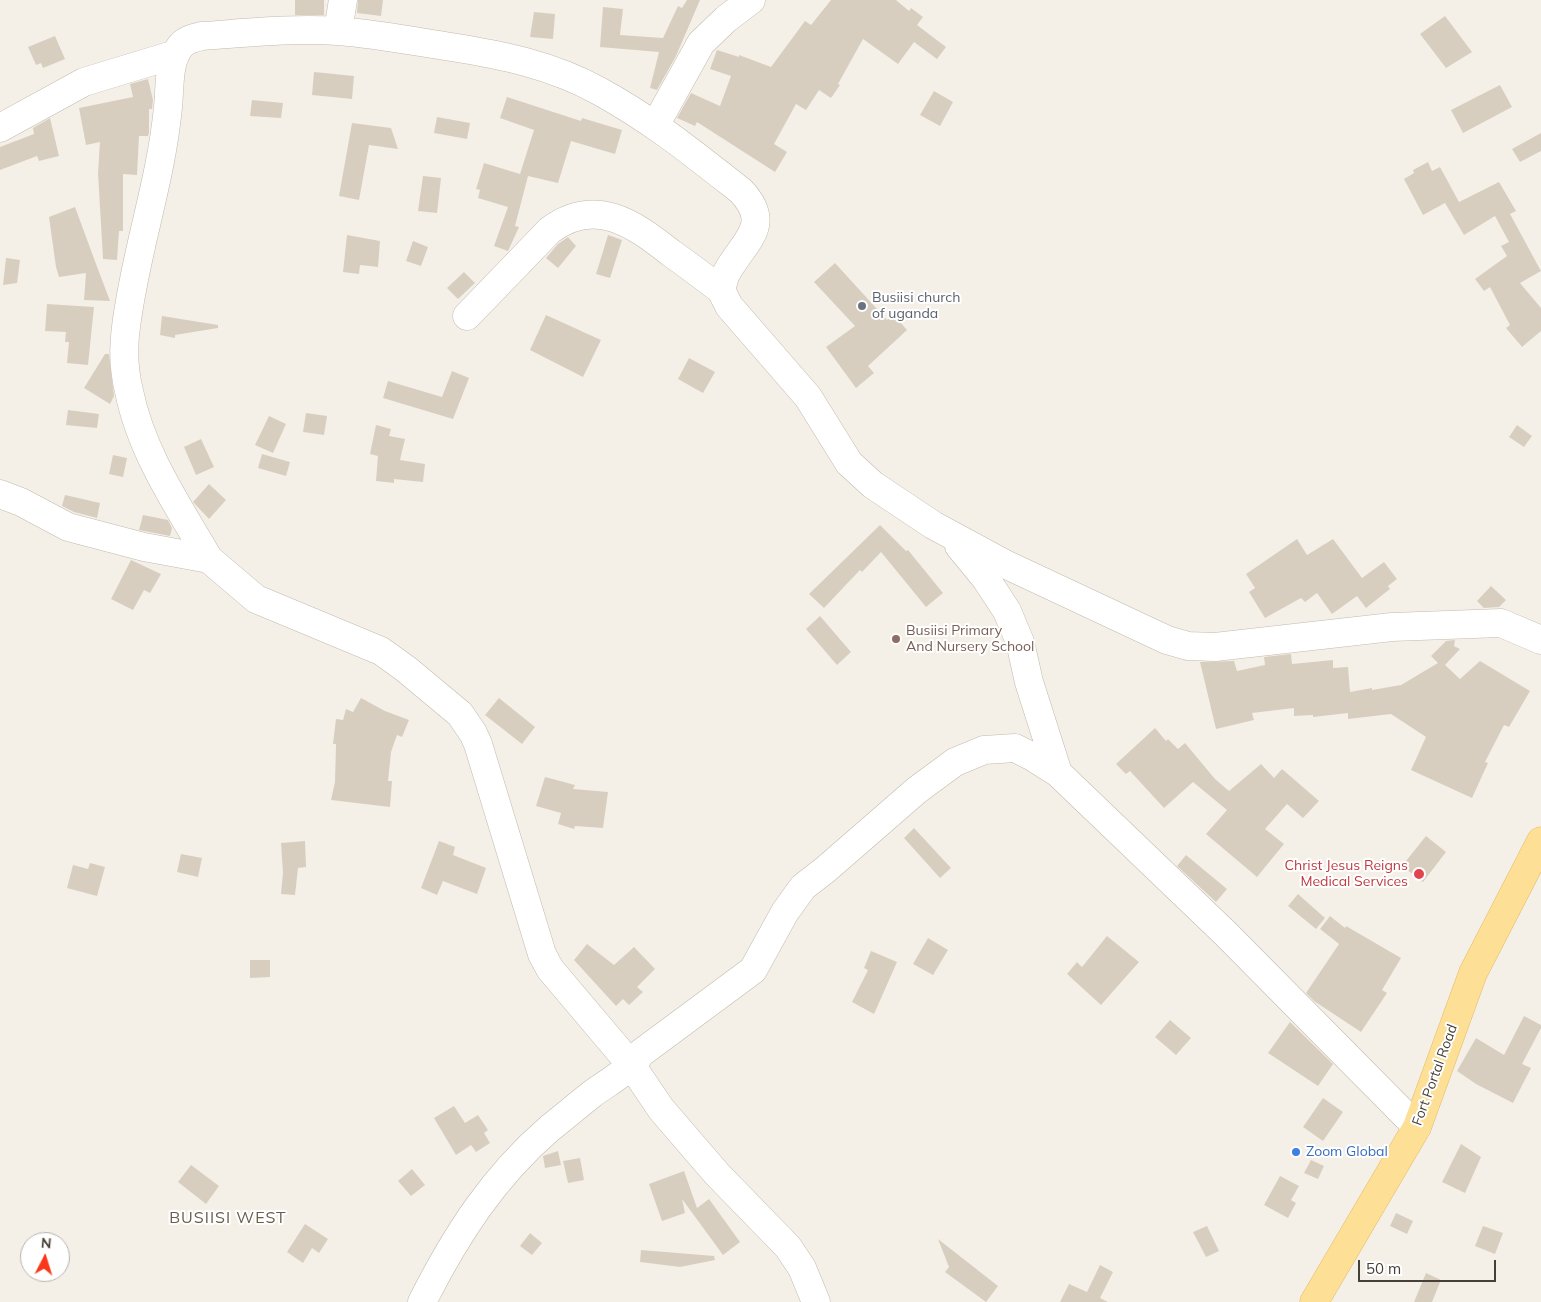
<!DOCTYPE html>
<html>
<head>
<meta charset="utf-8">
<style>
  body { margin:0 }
  #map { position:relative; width:1541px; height:1302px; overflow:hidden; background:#f4f0e7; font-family:Mulish,sans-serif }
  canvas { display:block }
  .north { position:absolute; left:20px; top:1232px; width:50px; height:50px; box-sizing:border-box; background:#fff; border:1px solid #b5b3af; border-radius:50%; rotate:5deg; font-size:14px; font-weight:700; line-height:20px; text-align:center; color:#474036 }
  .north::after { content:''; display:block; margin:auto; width:18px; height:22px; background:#f93819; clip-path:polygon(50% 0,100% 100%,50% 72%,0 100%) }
  .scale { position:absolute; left:1358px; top:1260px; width:138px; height:22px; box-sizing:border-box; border:2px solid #474036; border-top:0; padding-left:6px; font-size:15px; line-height:18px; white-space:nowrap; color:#474036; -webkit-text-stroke:4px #fff; paint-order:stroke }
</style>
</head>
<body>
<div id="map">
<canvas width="1541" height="1302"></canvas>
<div class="north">N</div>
<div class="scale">50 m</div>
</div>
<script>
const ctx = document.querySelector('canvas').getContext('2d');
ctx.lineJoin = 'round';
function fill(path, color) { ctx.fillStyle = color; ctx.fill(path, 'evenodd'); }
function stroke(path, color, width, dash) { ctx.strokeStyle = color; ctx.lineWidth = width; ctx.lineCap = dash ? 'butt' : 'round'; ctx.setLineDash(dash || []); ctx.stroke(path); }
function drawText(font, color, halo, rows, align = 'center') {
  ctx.font = font + ' Mulish,sans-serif'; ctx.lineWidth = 4; ctx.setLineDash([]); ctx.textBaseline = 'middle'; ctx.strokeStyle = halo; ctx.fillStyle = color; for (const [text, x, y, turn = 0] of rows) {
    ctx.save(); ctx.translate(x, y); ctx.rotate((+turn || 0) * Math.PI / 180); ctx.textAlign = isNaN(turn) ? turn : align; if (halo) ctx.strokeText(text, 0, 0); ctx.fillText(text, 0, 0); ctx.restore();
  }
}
fill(new Path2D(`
  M 295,0 L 324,0 L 324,15 L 295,15 Z
  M 358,0 L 383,0 L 381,16 L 357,13 Z
  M 687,0 L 700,0 L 676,56 L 657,90 L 650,88 L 659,52 L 600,47 L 603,7 L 623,9 L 620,35 L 663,38 L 678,6 L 682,8 Z
  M 831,0 L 896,0 L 909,11 L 911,8 L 923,17 L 917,25 L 946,47 L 937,59 L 914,42 L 898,64 L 863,39 L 838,84 L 840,85 L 831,98 L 819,90 L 806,110 L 796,104 L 774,144 L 787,152 L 775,172 L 697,122 L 695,126 L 677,118 L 691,93 L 720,106 L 731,76 L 710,69 L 717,50 L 739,57 L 739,55 L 771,67 L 805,21 L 811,25 Z
  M 534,12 L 555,14 L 553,39 L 530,37 Z
  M 1445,16 L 1472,52 L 1446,68 L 1420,34 Z
  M 55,36 L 65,59 L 43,68 L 41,63 L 36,65 L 28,47 Z
  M 314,72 L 354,76 L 352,99 L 312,95 Z
  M 148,79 L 153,100 L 152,109 L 149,109 L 149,133 L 148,136 L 139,136 L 137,175 L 123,174 L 123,231 L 119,231 L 117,260 L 103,259 L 98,173 L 100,142 L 86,145 L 79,108 L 133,97 L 130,84 Z
  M 1500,85 L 1512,107 L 1463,133 L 1451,110 Z
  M 934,91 L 953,102 L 940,126 L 920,115 Z
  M 507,97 L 581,121 L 582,118 L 622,130 L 615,154 L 571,141 L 558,183 L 528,176 L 515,226 L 519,227 L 508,251 L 494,246 L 508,207 L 478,198 L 480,190 L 476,189 L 484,163 L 520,174 L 534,130 L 500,118 Z
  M 252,100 L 283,103 L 281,118 L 250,116 Z
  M 437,117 L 470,123 L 467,139 L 434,133 Z
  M 50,118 L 59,156 L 39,161 L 37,156 L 0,170 L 0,147 L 34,134 L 33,128 Z
  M 352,123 L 391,128 L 398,149 L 369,145 L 359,200 L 339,196 Z
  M 1541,133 L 1541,151 L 1520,162 L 1512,149 Z
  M 1428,162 L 1432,171 L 1440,167 L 1459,202 L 1499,182 L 1516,211 L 1510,214 L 1541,271 L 1520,283 L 1541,308 L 1541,331 L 1522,347 L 1506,328 L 1510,325 L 1490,287 L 1484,291 L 1475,279 L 1507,256 L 1501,246 L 1509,242 L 1495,216 L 1464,235 L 1445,203 L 1423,215 L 1404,179 L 1414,173 L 1413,170 Z
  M 423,176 L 441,178 L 437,213 L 418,211 Z
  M 75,207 L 99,272 L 110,301 L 84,300 L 86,273 L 59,277 L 56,267 L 49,217 Z
  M 347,235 L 380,241 L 378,267 L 360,265 L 359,274 L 343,272 Z
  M 608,235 L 622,240 L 610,278 L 596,274 Z
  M 568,237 L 576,246 L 558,268 L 546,258 L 558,244 Z
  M 413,241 L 428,247 L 421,266 L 406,261 Z
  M 6,258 L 20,260 L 17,283 L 3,285 Z
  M 835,263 L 887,320 L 893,314 L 907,330 L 868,366 L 874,373 L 856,388 L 826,347 L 855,326 L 814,282 Z
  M 464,272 L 475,283 L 458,299 L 447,288 Z
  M 47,304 L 94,307 L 88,365 L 67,363 L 69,342 L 65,342 L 66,332 L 45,331 Z
  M 546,315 L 601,340 L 583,377 L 530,350 Z
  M 162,316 L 218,325 L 218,328 L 175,335 L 175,338 L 160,335 Z
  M 105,354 L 109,354 L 114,396 L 110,404 L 84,388 Z
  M 689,358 L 715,372 L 703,393 L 678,379 Z
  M 452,371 L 469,378 L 453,419 L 383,398 L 388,381 L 442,397 Z
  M 68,410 L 99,414 L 97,428 L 66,425 Z
  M 306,413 L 327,416 L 324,435 L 303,432 Z
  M 269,416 L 286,424 L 273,453 L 255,445 Z
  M 376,425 L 391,429 L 389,436 L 405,439 L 400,460 L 425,464 L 423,482 L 394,479 L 394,483 L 376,481 L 378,456 L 370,454 Z
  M 1517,425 L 1532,436 L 1524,447 L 1509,437 Z
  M 201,439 L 214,467 L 196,475 L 184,447 Z
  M 262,454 L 290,462 L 286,476 L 258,468 Z
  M 113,455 L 127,458 L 123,477 L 109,474 Z
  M 209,484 L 226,500 L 209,519 L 193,502 Z
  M 65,495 L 100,503 L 97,518 L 74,512 L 62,506 Z
  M 143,515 L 168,520 L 172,528 L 170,536 L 139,530 Z
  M 880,525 L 906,551 L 908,550 L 943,593 L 926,607 L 881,552 L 862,572 L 860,570 L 824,608 L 809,594 Z
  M 1297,539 L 1307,555 L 1333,539 L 1362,578 L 1384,562 L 1397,579 L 1388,586 L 1390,589 L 1366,608 L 1357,596 L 1332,614 L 1317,593 L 1305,602 L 1301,598 L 1265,618 L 1249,592 L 1255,588 L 1246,574 Z
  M 131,560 L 161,574 L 150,593 L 144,590 L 133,610 L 111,599 Z
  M 1491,586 L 1506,600 L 1499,607 L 1484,608 L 1477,601 Z
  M 820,616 L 851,652 L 837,665 L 806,629 Z
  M 1455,640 L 1454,646 L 1460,649 L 1445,665 L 1460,679 L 1480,661 L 1530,691 L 1509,727 L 1504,725 L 1485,762 L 1488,763 L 1472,798 L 1411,770 L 1426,737 L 1391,714 L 1348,719 L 1348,713 L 1313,717 L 1313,715 L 1294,716 L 1294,708 L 1252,713 L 1254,720 L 1216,729 L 1200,662 L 1234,661 L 1237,671 L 1265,665 L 1264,657 L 1291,654 L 1292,664 L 1333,660 L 1333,668 L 1348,667 L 1350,692 L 1372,688 L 1372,690 L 1401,685 L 1438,663 L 1431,656 L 1446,641 Z
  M 361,698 L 385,711 L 409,720 L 402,737 L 397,735 L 391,752 L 388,781 L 392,781 L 390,807 L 331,800 L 335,782 L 336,744 L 333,744 L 336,719 L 343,720 L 346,709 L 353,712 Z
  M 499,698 L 535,727 L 522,744 L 485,715 Z
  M 1155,728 L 1166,741 L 1168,739 L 1178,749 L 1185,743 L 1215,779 L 1229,791 L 1261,764 L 1274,778 L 1282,769 L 1319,801 L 1303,818 L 1287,804 L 1265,829 L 1284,844 L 1257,877 L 1206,834 L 1227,810 L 1193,782 L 1164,808 L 1130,771 L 1126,774 L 1116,764 Z
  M 545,777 L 575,785 L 573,789 L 608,792 L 603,828 L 575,826 L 574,829 L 558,824 L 561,813 L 536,806 Z
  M 914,828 L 951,868 L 940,878 L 904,838 Z
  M 1426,836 L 1446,852 L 1423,882 L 1402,866 Z
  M 305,841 L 306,867 L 298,868 L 295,895 L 281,894 L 283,873 L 281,843 Z
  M 439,841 L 455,847 L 453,855 L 486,868 L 477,894 L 443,881 L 437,895 L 421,888 Z
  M 181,854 L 202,858 L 198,877 L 177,872 Z
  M 1186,855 L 1227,889 L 1216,902 L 1177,866 Z
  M 90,863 L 105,867 L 97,896 L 67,888 L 73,865 L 88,869 Z
  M 1298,894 L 1325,918 L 1316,929 L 1288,906 Z
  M 1330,916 L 1345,928 L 1346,926 L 1401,958 L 1382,990 L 1387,993 L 1361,1032 L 1314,1001 L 1306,993 L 1339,944 L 1320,929 Z
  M 1107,936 L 1139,962 L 1101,1005 L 1067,974 L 1077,962 L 1082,967 Z
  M 928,938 L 948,950 L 933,975 L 913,964 Z
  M 587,944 L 614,965 L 634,947 L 655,969 L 637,987 L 643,992 L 629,1005 L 623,999 L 616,1006 L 574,960 Z
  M 871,951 L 897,962 L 874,1014 L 852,1002 L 868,970 L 864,968 Z
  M 250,960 L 270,960 L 270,977 L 250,978 Z
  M 1524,1016 L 1541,1025 L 1541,1028 L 1522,1064 L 1531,1068 L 1513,1103 L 1476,1084 L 1457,1071 L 1476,1038 L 1504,1055 Z
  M 1170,1020 L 1191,1038 L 1176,1055 L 1155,1037 Z
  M 1290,1022 L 1333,1064 L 1318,1086 L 1268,1053 Z
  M 1323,1098 L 1343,1112 L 1323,1141 L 1303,1127 Z
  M 454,1106 L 465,1123 L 478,1115 L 488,1130 L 484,1133 L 490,1143 L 476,1152 L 471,1145 L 456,1155 L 434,1118 Z
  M 1461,1144 L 1481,1157 L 1465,1193 L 1442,1182 Z
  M 558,1151 L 561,1165 L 545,1168 L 543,1156 Z
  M 580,1158 L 584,1180 L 568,1183 L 563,1161 Z
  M 1311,1160 L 1324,1166 L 1318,1179 L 1304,1173 Z
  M 191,1165 L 219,1186 L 206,1204 L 178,1182 Z
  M 412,1169 L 425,1185 L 411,1196 L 398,1181 Z
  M 684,1171 L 697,1208 L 709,1199 L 740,1242 L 723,1255 L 682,1199 L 685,1213 L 662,1221 L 649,1184 Z
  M 1280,1176 L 1299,1186 L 1291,1200 L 1296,1203 L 1288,1218 L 1264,1205 Z
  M 1396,1213 L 1413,1221 L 1407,1234 L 1390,1226 Z
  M 305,1224 L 328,1239 L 319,1253 L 312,1248 L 303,1263 L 287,1252 Z
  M 1207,1226 L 1219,1251 L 1206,1257 L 1193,1232 Z
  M 1483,1226 L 1503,1233 L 1495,1254 L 1475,1246 Z
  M 530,1233 L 542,1243 L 532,1255 L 520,1246 Z
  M 938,1239 L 998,1286 L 986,1302 L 945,1272 L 949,1267 Z
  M 641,1250 L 714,1256 L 715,1260 L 680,1267 L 640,1262 Z
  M 1100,1265 L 1113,1272 L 1100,1298 L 1108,1302 L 1060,1302 L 1069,1284 L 1087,1292 Z
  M 1426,1273 L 1441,1280 L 1432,1302 L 1414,1302 Z`), '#d8cec0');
const minor = new Path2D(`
  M 338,31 L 343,0
  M 656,124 L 701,43 L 726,19 L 751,0
  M 0,128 L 84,82 L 176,54
  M 467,316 L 550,230 C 596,196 634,224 671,253 C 688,265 705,278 721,290
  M 0,494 L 21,502 L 68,527 L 144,547 L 209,559 L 256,599 L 381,651 L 406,669 L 460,714 L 473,733 L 478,744 L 542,954 L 550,969 L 632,1066 L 661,1109 L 717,1174 L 788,1247 L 802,1268 L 816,1302
  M 959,546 L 986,579 L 1007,611 L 1020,642 L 1029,682 L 1058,773
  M 209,559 C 178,506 141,452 129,391 C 124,371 123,348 126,327 C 135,253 161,182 168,107 C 170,89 168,63 179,48 C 184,40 193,38 202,36 C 247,33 293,28 338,31 C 376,34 413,41 451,47 C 502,55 552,65 599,91 C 652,120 694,154 741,191 C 773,225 745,240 727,272 C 724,277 723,284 721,290 L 729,306 L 808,397 L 849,463 L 873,485 L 933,525 L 1007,565 L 1167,640 L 1188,646 L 1215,647 L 1392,627 L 1501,623 L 1541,640
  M 422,1302 C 456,1235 493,1177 550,1128 C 564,1117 578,1105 592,1094 C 610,1081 629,1071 641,1053 L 753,970 L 785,912 L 803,887 L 825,870 L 917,790 L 955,762 L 984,750 L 1015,748 L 1031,756 L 1058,773 L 1226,934 L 1417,1127`);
const major = new Path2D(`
  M 1314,1302 L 1417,1127 L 1473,973 L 1541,841`);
stroke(minor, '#c2baad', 29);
stroke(major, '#e3bc66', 29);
stroke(minor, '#fff', 28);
stroke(major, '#fddf96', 28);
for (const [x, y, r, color] of [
  [862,306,5,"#6b7280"],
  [896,639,5,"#8d6e63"],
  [1419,874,6,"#e0444e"],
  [1296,1152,5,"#3f7fe0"]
]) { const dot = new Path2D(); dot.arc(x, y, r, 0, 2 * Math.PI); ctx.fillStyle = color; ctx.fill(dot); stroke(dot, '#fff', 2); }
drawText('14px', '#5b616d', '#fff', [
  ["Busiisi church",872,298],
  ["of uganda",872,314]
], 'left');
drawText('14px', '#785e54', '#fff', [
  ["Busiisi Primary",906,631],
  ["And Nursery School",906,647]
], 'left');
drawText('14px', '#be3a42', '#fff', [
  ["Christ Jesus Reigns",1408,866],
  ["Medical Services",1408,882]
], 'right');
drawText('14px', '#474036', '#fff', [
  ["Fort Portal Road",1435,1075,-70]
]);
drawText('14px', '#366cbe', '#fff', [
  ["Zoom Global",1306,1152]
], 'left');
ctx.letterSpacing = '1px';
drawText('16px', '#695e4d', '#fff', [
  ["BUSIISI WEST",228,1218]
]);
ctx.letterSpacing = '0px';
</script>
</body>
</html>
